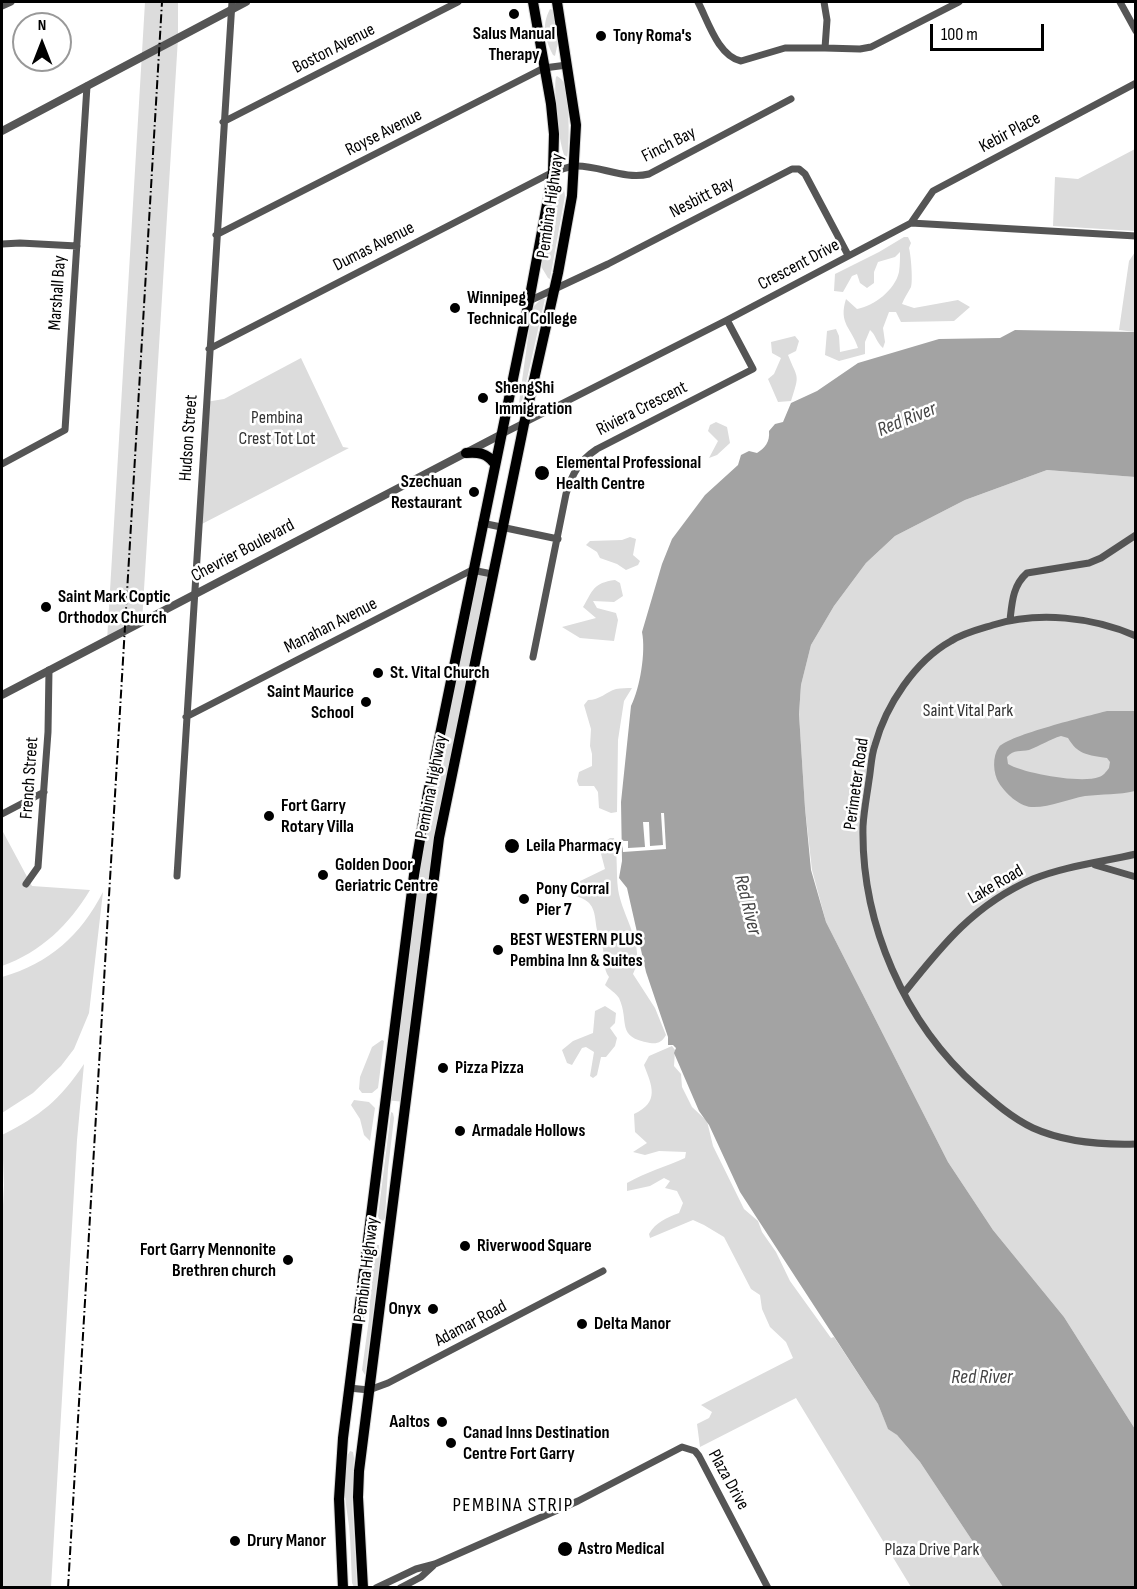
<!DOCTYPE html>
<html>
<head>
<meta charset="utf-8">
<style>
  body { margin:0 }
  #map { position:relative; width:1137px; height:1589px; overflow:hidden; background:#fff; font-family:"Sofia Sans Condensed",sans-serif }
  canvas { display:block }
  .frame { position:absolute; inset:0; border:3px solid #000; pointer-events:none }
  .north { position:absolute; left:12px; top:12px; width:60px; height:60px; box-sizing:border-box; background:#fff; border:2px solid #999; border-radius:50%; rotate:0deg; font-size:16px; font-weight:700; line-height:24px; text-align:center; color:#000 }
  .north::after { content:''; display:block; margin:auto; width:21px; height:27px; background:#000; clip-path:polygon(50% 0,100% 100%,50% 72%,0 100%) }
  .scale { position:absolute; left:930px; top:24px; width:114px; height:27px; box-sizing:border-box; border:3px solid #000; border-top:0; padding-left:8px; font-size:18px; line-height:21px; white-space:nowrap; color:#000; -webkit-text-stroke:4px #fff; paint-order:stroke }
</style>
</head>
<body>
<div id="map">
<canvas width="1137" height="1589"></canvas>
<div class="frame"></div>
<div class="north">N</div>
<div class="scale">100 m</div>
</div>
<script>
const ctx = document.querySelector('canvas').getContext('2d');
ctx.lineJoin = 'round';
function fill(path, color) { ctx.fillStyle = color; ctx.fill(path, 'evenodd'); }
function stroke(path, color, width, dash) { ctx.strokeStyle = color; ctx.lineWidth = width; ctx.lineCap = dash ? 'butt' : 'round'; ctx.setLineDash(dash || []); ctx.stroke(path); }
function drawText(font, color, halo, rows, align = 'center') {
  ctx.font = font + ' "Sofia Sans Condensed",sans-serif'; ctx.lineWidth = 5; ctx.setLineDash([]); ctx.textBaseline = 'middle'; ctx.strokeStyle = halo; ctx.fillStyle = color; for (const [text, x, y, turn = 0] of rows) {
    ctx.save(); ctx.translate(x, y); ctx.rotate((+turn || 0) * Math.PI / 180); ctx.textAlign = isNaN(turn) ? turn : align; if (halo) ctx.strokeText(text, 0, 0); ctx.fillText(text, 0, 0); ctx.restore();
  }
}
fill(new Path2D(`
  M 145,2 L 178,2 L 178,38 L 142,622 L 107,641 Z
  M 550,9 L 553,10 L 558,42 L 555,56 L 553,55 C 545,39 541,26 550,9 Z
  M 556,77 L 557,76 C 561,79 562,79 564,83 C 569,96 570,144 567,158 L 565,157 C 559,145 553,91 556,77 Z
  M 1135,149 L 1135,231 L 1053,226 L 1055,177 L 1078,179 Z
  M 559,184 L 564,189 L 565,196 L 550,279 L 548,278 L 542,268 L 541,261 L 557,185 Z
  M 904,237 L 908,237 L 911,243 L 909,248 C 911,255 913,281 911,287 C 908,293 904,298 902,304 L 914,308 L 958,300 L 970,307 L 954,321 L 901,322 L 896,312 L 889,312 L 883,328 L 885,342 L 883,348 C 876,342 876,335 870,330 L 865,342 L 865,354 L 839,361 L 825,355 L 827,331 L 836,329 L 839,336 L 840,352 L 858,348 C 852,328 838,324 846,299 L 857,309 C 874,306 895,290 899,272 C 900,265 900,258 900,252 L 895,257 L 878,262 L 874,272 L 874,283 L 867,288 L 860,283 L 857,274 L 852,276 L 843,292 L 834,291 L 835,274 L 879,252 Z
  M 1135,247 L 1135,332 L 1119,330 L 1129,261 L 1135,252 Z
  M 542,298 L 545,299 L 520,410 L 518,410 L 532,308 Z
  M 795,336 L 799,341 L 796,351 L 788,355 C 798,380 800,373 791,401 L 778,402 L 768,379 L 774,374 L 781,358 L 772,353 L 771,342 Z
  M 301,358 L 343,447 L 349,448 L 198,526 L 206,402 L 224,399 Z
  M 716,422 L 727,427 L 730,443 L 717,455 L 709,458 L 718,441 L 708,431 L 710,425 Z
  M 1047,470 L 1135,477 L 1135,1429 L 1064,1317 L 993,1230 L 948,1162 L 826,922 L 812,870 L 805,808 L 799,714 L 801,685 L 811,645 L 834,606 L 866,563 L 895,536 L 965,500 Z
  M 630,537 L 636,539 L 633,555 L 640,561 L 638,565 L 626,570 L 617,564 L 600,558 L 597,552 L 586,545 L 590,541 L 622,540 Z
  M 471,571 L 492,574 L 447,793 L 405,1102 L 385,1100 L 414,875 Z
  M 615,580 L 620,583 L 623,596 L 614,602 L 593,601 L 597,608 L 616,613 L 618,620 L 614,641 L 580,638 L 562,627 L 596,618 L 583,607 C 593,590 593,583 615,580 Z
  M 632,688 L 624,701 L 618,740 L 617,812 L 611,813 L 599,808 L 598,792 L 594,786 L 579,786 L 577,781 L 579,772 L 592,766 L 592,754 L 590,746 L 591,729 L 584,705 L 588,700 C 600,700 606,692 616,689 C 621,688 627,688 632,688 Z
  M 2,830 L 32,886 L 90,890 C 69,925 41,952 2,966 Z
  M 610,838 L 614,838 C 618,856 616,872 618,889 C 622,917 647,947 633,974 L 655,1008 L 666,1035 C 662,1042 658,1044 650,1043 C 615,1037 630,1022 619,998 C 616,993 609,989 605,985 L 609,977 C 603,969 605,959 603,949 C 602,942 599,937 597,930 C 594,913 596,902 576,896 L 574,884 L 605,869 L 599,846 Z
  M 103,892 L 89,1013 L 74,1049 L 61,1066 L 33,1093 L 2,1113 L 2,977 C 50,963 80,936 103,892 Z
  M 605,1006 L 616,1013 L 615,1023 L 610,1028 L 617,1038 L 615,1046 L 606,1057 L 601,1057 L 597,1075 L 593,1078 L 590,1076 L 594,1052 L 586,1047 L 582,1048 L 572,1065 L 567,1063 L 562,1050 L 573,1041 L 593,1033 L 595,1011 Z
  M 382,1040 L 384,1041 L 378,1088 L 372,1093 L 362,1093 L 359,1089 L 360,1077 L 372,1047 Z
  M 672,1046 L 675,1050 L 674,1066 L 681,1074 L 682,1087 L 692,1107 L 707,1121 L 713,1146 L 744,1209 L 758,1221 L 762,1232 L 776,1252 L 790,1281 L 831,1338 L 834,1337 L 878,1404 L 888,1428 L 897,1435 L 920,1462 L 1003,1587 L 911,1587 L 796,1398 L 700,1447 L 697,1424 L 709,1418 L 712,1412 L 701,1405 L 793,1358 L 786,1342 L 770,1327 L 762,1309 L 760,1295 L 751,1289 L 724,1237 L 704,1225 L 693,1220 L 650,1238 L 649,1234 C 656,1222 666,1218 679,1213 L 683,1203 L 677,1191 L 665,1188 L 670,1181 L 664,1178 L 650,1186 L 627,1191 L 627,1183 C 646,1172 665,1167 685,1158 L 686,1152 L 659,1151 L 645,1155 L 633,1152 L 647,1143 L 635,1132 L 634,1114 C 660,1102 652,1086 644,1065 L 649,1056 Z
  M 84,1064 L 77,1140 L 51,1587 L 2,1587 L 2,1226 L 4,1185 L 2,1135 C 40,1116 60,1100 84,1064 Z
  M 354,1100 L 369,1102 L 375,1108 L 370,1141 L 364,1135 L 360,1119 L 351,1105 Z
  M 391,1112 L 393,1113 L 394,1118 L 388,1169 L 385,1218 L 381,1224 L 378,1216 Z
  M 377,1245 L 379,1245 L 380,1258 L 365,1375 L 362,1370 L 369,1319 L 372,1262 Z
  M 350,1451 L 353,1452 L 354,1458 L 352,1501 L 357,1588 L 354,1587 L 352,1583 C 351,1564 351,1545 349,1526 C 347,1507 338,1468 350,1451 Z`), '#dcdcdc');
fill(new Path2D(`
  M 1015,330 L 1135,332 L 1135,477 L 1047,470 L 965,500 L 895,536 L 866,563 L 834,606 L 811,645 L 801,685 L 799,714 L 805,808 L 811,870 L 826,922 L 948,1162 L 993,1230 L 1064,1317 L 1135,1429 L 1135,1587 L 1003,1587 L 920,1462 L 897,1435 L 888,1429 L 878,1404 L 740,1192 L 709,1125 L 699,1111 L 674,1053 L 676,1048 L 673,1045 L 668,1045 L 668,1037 L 646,972 L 627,888 L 619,878 L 622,861 L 621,802 L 631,706 C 640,688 646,652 642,632 L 662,564 L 672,539 L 705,495 L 738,465 L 741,455 L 749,451 L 757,453 C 765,448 770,442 769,431 L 775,424 L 783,422 L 791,403 L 817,391 L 858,363 L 939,339 L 1000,338 Z
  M 1107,711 L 1135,711 L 1135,791 C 1119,795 1102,794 1085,796 C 1068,799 1049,808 1031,807 C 1019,806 1005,793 999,783 C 993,774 992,756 999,747 C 1009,735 1088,716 1107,711 ZM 1061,736 L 1068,738 C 1078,755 1088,755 1107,758 L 1110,762 L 1109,768 C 1106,772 1103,776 1099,777 C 1081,784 1023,773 1008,764 L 1007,757 C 1014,749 1021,752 1029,750 C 1040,746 1050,739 1061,736 Z`), '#a3a3a3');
fill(new Path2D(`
  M 661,813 L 664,813 L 666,849 L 623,852 L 622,841 L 628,841 L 628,848 L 645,847 L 643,822 L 649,822 L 650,846 L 663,845 Z`), '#fff');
const primary = new Path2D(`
  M 466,453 C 478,452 487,453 494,463
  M 343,1588 L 339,1499 L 343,1438 L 414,875 L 428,793 L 529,301 L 553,172 L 554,134 L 551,104 L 533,2
  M 363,1588 L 358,1497 L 359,1471 L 439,838 L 524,424 L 558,273 L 572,196 L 576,125 L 557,2`);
stroke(primary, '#dbdbdb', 12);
stroke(new Path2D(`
  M 698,2 C 708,21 718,56 741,61 L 785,48 L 825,48 L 827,20 L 824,2
  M 1120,2 L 1136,31
  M 2,6 L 11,2
  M 825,48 L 860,49 L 871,47 L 959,2
  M 223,122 L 458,2
  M 911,223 L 933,191 L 1136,83
  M 216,235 L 536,72 L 544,68 L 567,65
  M 2,244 L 20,243 L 77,246
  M 529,301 L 608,264 L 792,169 L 799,169 L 805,174 L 848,255
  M 209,349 L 553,172 C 560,170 569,166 577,166 C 601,166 625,180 649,174 L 791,99
  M 500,435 L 727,320 L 911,223 L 1136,236
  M 2,464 L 65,430 L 87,86
  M 482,523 L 558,539
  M 1010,620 C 1012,602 1013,585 1027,573 L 1089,563 L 1101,558 L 1136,535
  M 1136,636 C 1093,617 1038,611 993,625 C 980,629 963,633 951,641 C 915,661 886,705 875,745 C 871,756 871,769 869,780 C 867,795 864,810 863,826 C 861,923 904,1023 978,1088 C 995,1103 1012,1118 1033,1128 C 1064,1142 1102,1145 1136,1144
  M 533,657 L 566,494 C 572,474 579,461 597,449 L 753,369 L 727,320
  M 186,717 L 472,570 L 492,574
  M 2,814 L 44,792
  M 1095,865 L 1136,877
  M 177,876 L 232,2
  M 26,884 L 38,867 L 48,732 L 49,670
  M 904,993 C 942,945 975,904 1033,879 C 1065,866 1102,862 1136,854
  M 349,1388 L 369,1390 L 388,1383 L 603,1271
  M 376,1588 L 416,1569 L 435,1564 L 578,1501 L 682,1447 L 695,1451 L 699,1456 L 768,1588
  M 400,1588 L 421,1577 L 433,1566`), '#555', 7);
stroke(new Path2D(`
  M 2,131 L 246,2
  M 2,695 L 500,435`), '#555', 8);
stroke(primary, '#000', 10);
stroke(new Path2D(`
  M 68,1588 L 162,2`), '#000', 2, [9, 3, 1.5, 3]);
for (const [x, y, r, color] of [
  [514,14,6,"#000"],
  [601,36,6,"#000"],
  [455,308,6,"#000"],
  [483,398,6,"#000"],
  [542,473,8,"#000"],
  [474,492,6,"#000"],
  [46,607,6,"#000"],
  [378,673,6,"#000"],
  [366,702,6,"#000"],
  [269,816,6,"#000"],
  [512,846,8,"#000"],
  [323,875,6,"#000"],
  [524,899,6,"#000"],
  [498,950,6,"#000"],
  [443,1068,6,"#000"],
  [460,1131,6,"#000"],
  [465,1246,6,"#000"],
  [288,1260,6,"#000"],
  [433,1309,6,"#000"],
  [582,1324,6,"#000"],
  [442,1422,6,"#000"],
  [451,1443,6,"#000"],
  [235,1541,6,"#000"],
  [565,1549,8,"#000"]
]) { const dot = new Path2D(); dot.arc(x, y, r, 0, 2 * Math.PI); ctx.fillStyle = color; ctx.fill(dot); stroke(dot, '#fff', 2); }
drawText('bold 18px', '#000', '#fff', [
  ["Salus Manual",514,34,"center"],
  ["Therapy",514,55,"center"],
  ["Tony Roma's",613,36],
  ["Winnipeg",467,298],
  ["Technical College",467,319],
  ["ShengShi",495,388],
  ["Immigration",495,409],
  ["Elemental Professional",556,463],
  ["Health Centre",556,484],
  ["Szechuan",462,482,"right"],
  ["Restaurant",462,503,"right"],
  ["Saint Mark Coptic",58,597],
  ["Orthodox Church",58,618],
  ["St. Vital Church",390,673],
  ["Saint Maurice",354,692,"right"],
  ["School",354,713,"right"],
  ["Fort Garry",281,806],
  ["Rotary Villa",281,827],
  ["Leila Pharmacy",526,846],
  ["Golden Door",335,865],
  ["Geriatric Centre",335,886],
  ["Pony Corral",536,889],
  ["Pier 7",536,910],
  ["BEST WESTERN PLUS",510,940],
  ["Pembina Inn & Suites",510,961],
  ["Pizza Pizza",455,1068],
  ["Armadale Hollows",472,1131],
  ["Riverwood Square",477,1246],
  ["Fort Garry Mennonite",276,1250,"right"],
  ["Brethren church",276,1271,"right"],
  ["Onyx",421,1309,"right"],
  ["Delta Manor",594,1324],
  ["Aaltos",430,1422,"right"],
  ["Canad Inns Destination",463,1433],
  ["Centre Fort Garry",463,1454],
  ["Drury Manor",247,1541],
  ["Astro Medical",578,1549]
], 'left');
drawText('18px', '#000', '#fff', [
  ["Boston Avenue",334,49,-27],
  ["Royse Avenue",384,133,-27],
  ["Kebir Place",1010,133,-28],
  ["Finch Bay",669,145,-27],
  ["Nesbitt Bay",702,198,-27],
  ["Pembina Highway",551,206,-82],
  ["Dumas Avenue",374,247,-27],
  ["Crescent Drive",799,265,-28],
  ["Marshall Bay",58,293,-86],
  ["Riviera Crescent",642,409,-27],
  ["Hudson Street",189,438,-86],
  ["Chevrier Boulevard",243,551,-28],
  ["Manahan Avenue",331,626,-27],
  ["French Street",30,778,-86],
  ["Perimeter Road",857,784,-82],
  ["Pembina Highway",432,787,-79],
  ["Lake Road",996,885,-30],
  ["Pembina Highway",367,1270,-83],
  ["Adamar Road",471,1324,-28],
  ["Plaza Drive",728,1480,61]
]);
drawText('18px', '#333', '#fff', [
  ["Pembina",277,418],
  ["Crest Tot Lot",277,439],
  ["Saint Vital Park",968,711],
  ["Plaza Drive Park",932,1550]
]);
drawText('italic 20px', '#444', '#fff', [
  ["Red River",907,420,-22],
  ["Red River",747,905,76],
  ["Red River",982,1378]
]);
ctx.letterSpacing = '1.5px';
drawText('20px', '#000', '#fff', [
  ["PEMBINA STRIP",513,1506]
]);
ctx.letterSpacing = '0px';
</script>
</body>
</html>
